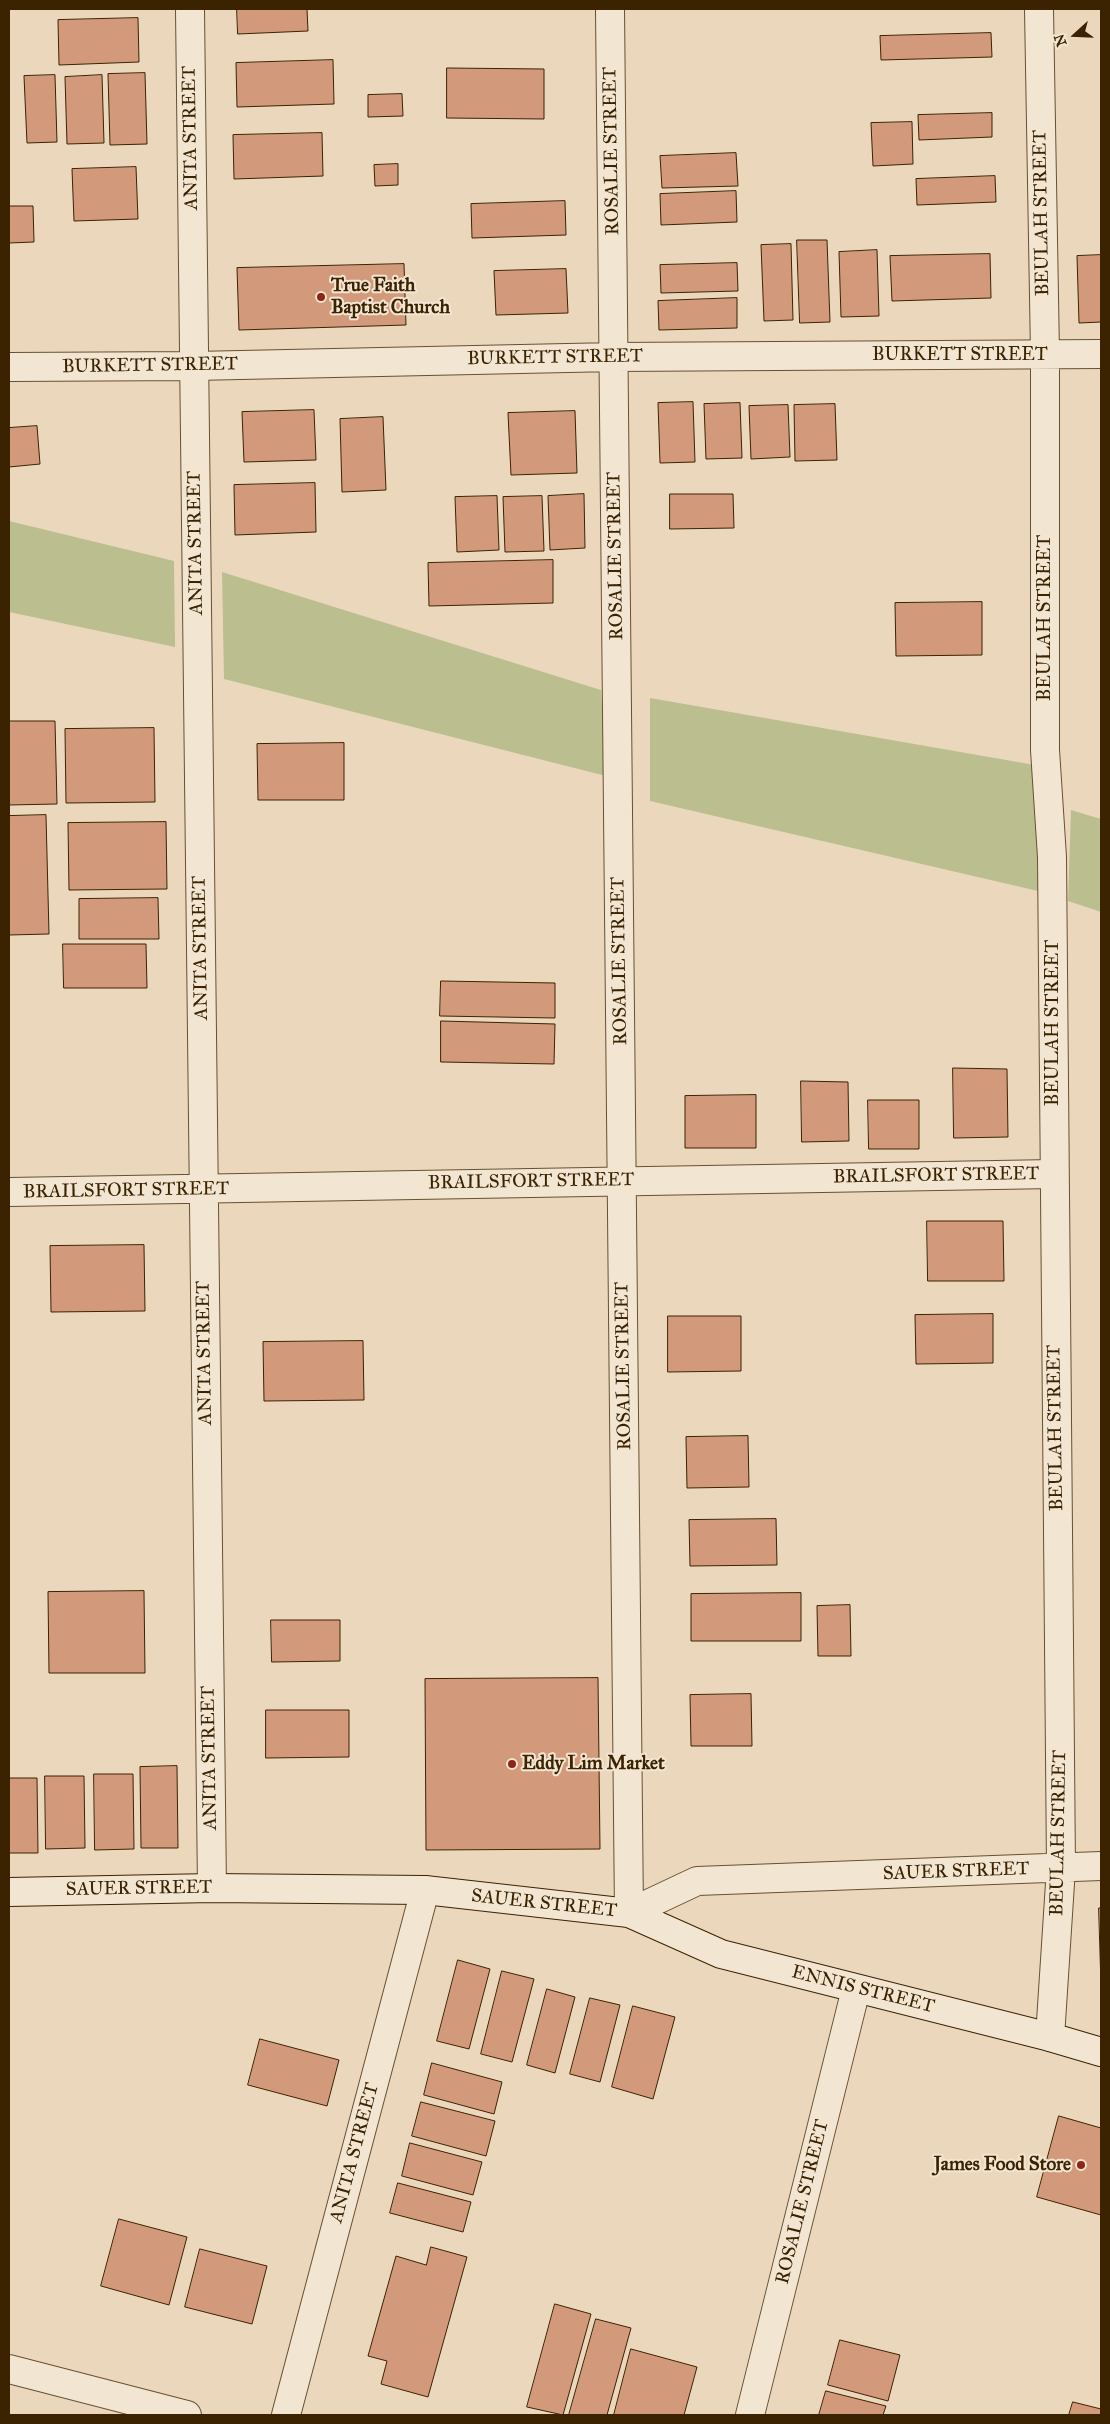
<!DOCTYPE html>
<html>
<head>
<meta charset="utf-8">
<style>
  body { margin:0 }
  #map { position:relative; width:1110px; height:2424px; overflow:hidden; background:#ebd8bc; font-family:"IM FELL Great Primer",serif }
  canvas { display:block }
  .frame { position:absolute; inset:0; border:10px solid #3b2201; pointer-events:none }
  .north { position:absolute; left:1050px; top:10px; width:50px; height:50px; -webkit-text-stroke:4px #f2e6d3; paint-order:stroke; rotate:250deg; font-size:14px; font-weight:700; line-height:20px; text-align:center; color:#3b2201 }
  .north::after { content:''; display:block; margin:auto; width:18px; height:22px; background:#3b2201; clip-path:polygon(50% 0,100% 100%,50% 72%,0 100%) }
</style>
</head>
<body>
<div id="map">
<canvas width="1110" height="2424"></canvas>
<div class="frame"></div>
<div class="north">N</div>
</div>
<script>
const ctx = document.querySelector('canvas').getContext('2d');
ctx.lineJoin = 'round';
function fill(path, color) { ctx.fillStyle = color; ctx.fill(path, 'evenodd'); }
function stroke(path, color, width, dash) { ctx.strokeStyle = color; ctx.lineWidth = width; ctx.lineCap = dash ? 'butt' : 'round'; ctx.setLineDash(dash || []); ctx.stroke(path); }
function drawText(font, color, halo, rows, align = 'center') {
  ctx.font = font + ' "IM FELL Great Primer",serif'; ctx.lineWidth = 4; ctx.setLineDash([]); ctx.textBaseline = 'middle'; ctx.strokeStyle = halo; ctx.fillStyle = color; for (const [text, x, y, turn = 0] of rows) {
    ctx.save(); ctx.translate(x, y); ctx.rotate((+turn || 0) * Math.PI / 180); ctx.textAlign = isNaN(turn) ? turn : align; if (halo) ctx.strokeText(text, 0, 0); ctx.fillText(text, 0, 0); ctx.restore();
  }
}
fill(new Path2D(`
  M 9,521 L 174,561 L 175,647 L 9,612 Z
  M 222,572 L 601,690 L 606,776 L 224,679 Z
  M 650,698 L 1035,765 L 1038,891 L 650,801 Z
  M 1071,810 L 1101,819 L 1101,912 L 1068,901 Z`), '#bbbe8e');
const building = new Path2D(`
  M 237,9 L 307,9 L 308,31 L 238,34 Z
  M 138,18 L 139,62 L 59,65 L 58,20 Z
  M 991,33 L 992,57 L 881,60 L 880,36 Z
  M 333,60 L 334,104 L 237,107 L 236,63 Z
  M 447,68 L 544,69 L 544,119 L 447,118 Z
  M 145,73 L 147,144 L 110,145 L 108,74 Z
  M 55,75 L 57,142 L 27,143 L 24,76 Z
  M 102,75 L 104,143 L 67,144 L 65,77 Z
  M 402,94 L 403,116 L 368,117 L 368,95 Z
  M 992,113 L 992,137 L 919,140 L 918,115 Z
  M 912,122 L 913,164 L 873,166 L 871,123 Z
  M 322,133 L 323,176 L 234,179 L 233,135 Z
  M 736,153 L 738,186 L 662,188 L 660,156 Z
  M 398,164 L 398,185 L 375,186 L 374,165 Z
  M 136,167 L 138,219 L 74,221 L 72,169 Z
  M 995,176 L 996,202 L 917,205 L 916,179 Z
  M 736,191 L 737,222 L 661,225 L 660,194 Z
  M 565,201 L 566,235 L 472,238 L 471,204 Z
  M 9,206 L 33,206 L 34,242 L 9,243 Z
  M 797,240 L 827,240 L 830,322 L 800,323 Z
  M 791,244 L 793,320 L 764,321 L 761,245 Z
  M 877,250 L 879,316 L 841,317 L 839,252 Z
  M 990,254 L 991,298 L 892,301 L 890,256 Z
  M 1101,255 L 1101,322 L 1079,323 L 1077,256 Z
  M 737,263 L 738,291 L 661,293 L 660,265 Z
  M 404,264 L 406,325 L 239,330 L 237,268 Z
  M 566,269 L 568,313 L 496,315 L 494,271 Z
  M 737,298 L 737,328 L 659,330 L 658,301 Z
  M 693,402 L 695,462 L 660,463 L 658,403 Z
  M 740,403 L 742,458 L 706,459 L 704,404 Z
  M 835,404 L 837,460 L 795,461 L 794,405 Z
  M 788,405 L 790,457 L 751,459 L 749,406 Z
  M 314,410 L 316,460 L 244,462 L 242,412 Z
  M 575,411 L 577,473 L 511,475 L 508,413 Z
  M 383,417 L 386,490 L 342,492 L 340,419 Z
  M 37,426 L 40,464 L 9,467 L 9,428 Z
  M 315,483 L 316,532 L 235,535 L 234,485 Z
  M 584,494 L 585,548 L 550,550 L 548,496 Z
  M 670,494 L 733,494 L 734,528 L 670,529 Z
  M 497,496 L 499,550 L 457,552 L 455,497 Z
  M 542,496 L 544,551 L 505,552 L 503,497 Z
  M 553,560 L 553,603 L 429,606 L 428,563 Z
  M 982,602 L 982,655 L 896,656 L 895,603 Z
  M 9,721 L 55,721 L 57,804 L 9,805 Z
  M 154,728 L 155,802 L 66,803 L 65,729 Z
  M 344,743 L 344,800 L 258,800 L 257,744 Z
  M 46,815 L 49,934 L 9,935 L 9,816 Z
  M 166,822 L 167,889 L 69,890 L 68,823 Z
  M 158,898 L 159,939 L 79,939 L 79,899 Z
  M 63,944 L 146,944 L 147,988 L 64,988 Z
  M 441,981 L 555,983 L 555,1018 L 440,1016 Z
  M 441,1021 L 555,1024 L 554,1064 L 441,1062 Z
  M 953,1068 L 1007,1069 L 1008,1137 L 954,1138 Z
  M 801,1081 L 848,1082 L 849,1141 L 802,1142 Z
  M 756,1095 L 756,1148 L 685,1148 L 685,1096 Z
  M 868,1100 L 919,1100 L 919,1149 L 869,1149 Z
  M 927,1221 L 1003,1221 L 1004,1281 L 928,1281 Z
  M 144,1245 L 145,1311 L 51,1312 L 50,1246 Z
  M 993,1314 L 993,1363 L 916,1364 L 915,1315 Z
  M 668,1316 L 741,1316 L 741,1371 L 668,1372 Z
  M 363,1341 L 364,1400 L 264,1401 L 263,1342 Z
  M 748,1436 L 749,1487 L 687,1488 L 686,1437 Z
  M 776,1519 L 777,1565 L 690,1566 L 689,1520 Z
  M 144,1591 L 145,1673 L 49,1673 L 48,1592 Z
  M 801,1593 L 801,1641 L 691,1641 L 691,1594 Z
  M 850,1605 L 851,1656 L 818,1656 L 817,1606 Z
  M 271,1620 L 340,1620 L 340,1661 L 272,1662 Z
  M 598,1678 L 600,1849 L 426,1850 L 425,1679 Z
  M 751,1694 L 752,1746 L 691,1746 L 690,1695 Z
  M 266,1710 L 349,1710 L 349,1757 L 266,1758 Z
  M 177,1766 L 178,1848 L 141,1848 L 140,1767 Z
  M 94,1774 L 133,1774 L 134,1849 L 95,1850 Z
  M 45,1776 L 84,1776 L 85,1848 L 46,1849 Z
  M 9,1778 L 37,1778 L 38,1853 L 9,1853 Z
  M 1099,1908 L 1101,1908 L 1101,1985 Z
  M 458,1960 L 490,1969 L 469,2049 L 437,2041 Z
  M 502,1971 L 534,1979 L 512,2062 L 481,2054 Z
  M 547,1989 L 575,1997 L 555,2073 L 527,2065 Z
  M 590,1998 L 620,2005 L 600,2082 L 570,2074 Z
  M 633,2006 L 675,2017 L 653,2099 L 612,2087 Z
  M 260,2039 L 339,2060 L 327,2106 L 248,2085 Z
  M 432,2063 L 502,2082 L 494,2114 L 424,2095 Z
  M 421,2102 L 495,2121 L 486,2156 L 412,2136 Z
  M 1059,2116 L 1101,2128 L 1101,2215 L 1037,2197 Z
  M 410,2143 L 482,2162 L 473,2195 L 402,2176 Z
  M 398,2183 L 471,2202 L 463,2232 L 390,2213 Z
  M 119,2219 L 187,2237 L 169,2305 L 101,2286 Z
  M 431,2247 L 467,2257 L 428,2397 L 381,2384 L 387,2361 L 368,2356 L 396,2256 L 426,2265 Z
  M 200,2249 L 267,2266 L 252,2324 L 185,2307 Z
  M 555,2304 L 591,2314 L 563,2415 L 527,2407 Z
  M 596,2319 L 631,2328 L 607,2415 L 569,2415 Z
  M 840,2340 L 900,2355 L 888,2401 L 828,2385 Z
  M 631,2349 L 697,2367 L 684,2415 L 614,2415 Z
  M 826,2391 L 886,2406 L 883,2415 L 819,2415 Z
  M 1073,2402 L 1101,2409 L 1101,2415 L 1069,2415 Z`);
fill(building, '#d29a7b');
stroke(building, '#3b2201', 1);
const street = new Path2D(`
  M 190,9 L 212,1888
  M 610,9 L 629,1913 L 697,1881 L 1101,1866
  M 1039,9 L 1045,354 L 1045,750 L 1052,857 L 1061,1868 L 1050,2037
  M 9,367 L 194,366 L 614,357 L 1101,354
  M 9,1192 L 1054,1174
  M 9,2369 L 187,2415
  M 286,2415 L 425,1890
  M 750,2415 L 856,1989`);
const secondary = new Path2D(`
  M 9,1892 L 212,1888 L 425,1890 L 629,1913 L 721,1954 L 1050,2037 L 1101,2052`);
stroke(street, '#675030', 30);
stroke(secondary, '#3b2201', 30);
stroke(street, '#f2e6d3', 28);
stroke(secondary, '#f2e6d3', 28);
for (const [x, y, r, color] of [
  [321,297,5,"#8f2418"],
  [512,1764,5,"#8f2418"],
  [1081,2165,5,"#8f2418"]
]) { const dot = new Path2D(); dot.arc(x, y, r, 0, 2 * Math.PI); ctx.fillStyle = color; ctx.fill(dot); stroke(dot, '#f2e6d3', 2); }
drawText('19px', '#3b2201', '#f2e6d3', [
  ["ANITA STREET",191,138,-91],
  ["ROSALIE STREET",612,151,-91],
  ["BEULAH STREET",1042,213,-91],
  ["BURKETT STREET",960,355],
  ["BURKETT STREET",555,358,-1],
  ["BURKETT STREET",150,366,-1],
  ["ANITA STREET",196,543,-91],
  ["ROSALIE STREET",616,556,-91],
  ["BEULAH STREET",1045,618,-90],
  ["ANITA STREET",201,948,-91],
  ["ROSALIE STREET",620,961,-91],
  ["BEULAH STREET",1053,1023,-90],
  ["BRAILSFORT STREET",936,1176,-1],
  ["BRAILSFORT STREET",531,1182,-1],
  ["BRAILSFORT STREET",126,1191,-1],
  ["ANITA STREET",205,1353,-91],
  ["ROSALIE STREET",624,1366,-91],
  ["BEULAH STREET",1056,1428,-91],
  ["ANITA STREET",210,1758,-91],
  ["BEULAH STREET",1059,1833,-89],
  ["SAUER STREET",956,1872,-2],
  ["SAUER STREET",139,1889,-1],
  ["SAUER STREET",544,1904,6],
  ["ENNIS STREET",863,1990,14],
  ["ANITA STREET",355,2153,-75],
  ["ROSALIE STREET",803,2202,-76]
]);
drawText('bold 19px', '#3b2201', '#f2e6d3', [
  ["True Faith",331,286],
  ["Baptist Church",331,308],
  ["Eddy Lim Market",522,1764],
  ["James Food Store",1071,2165,"right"]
], 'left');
</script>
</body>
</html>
